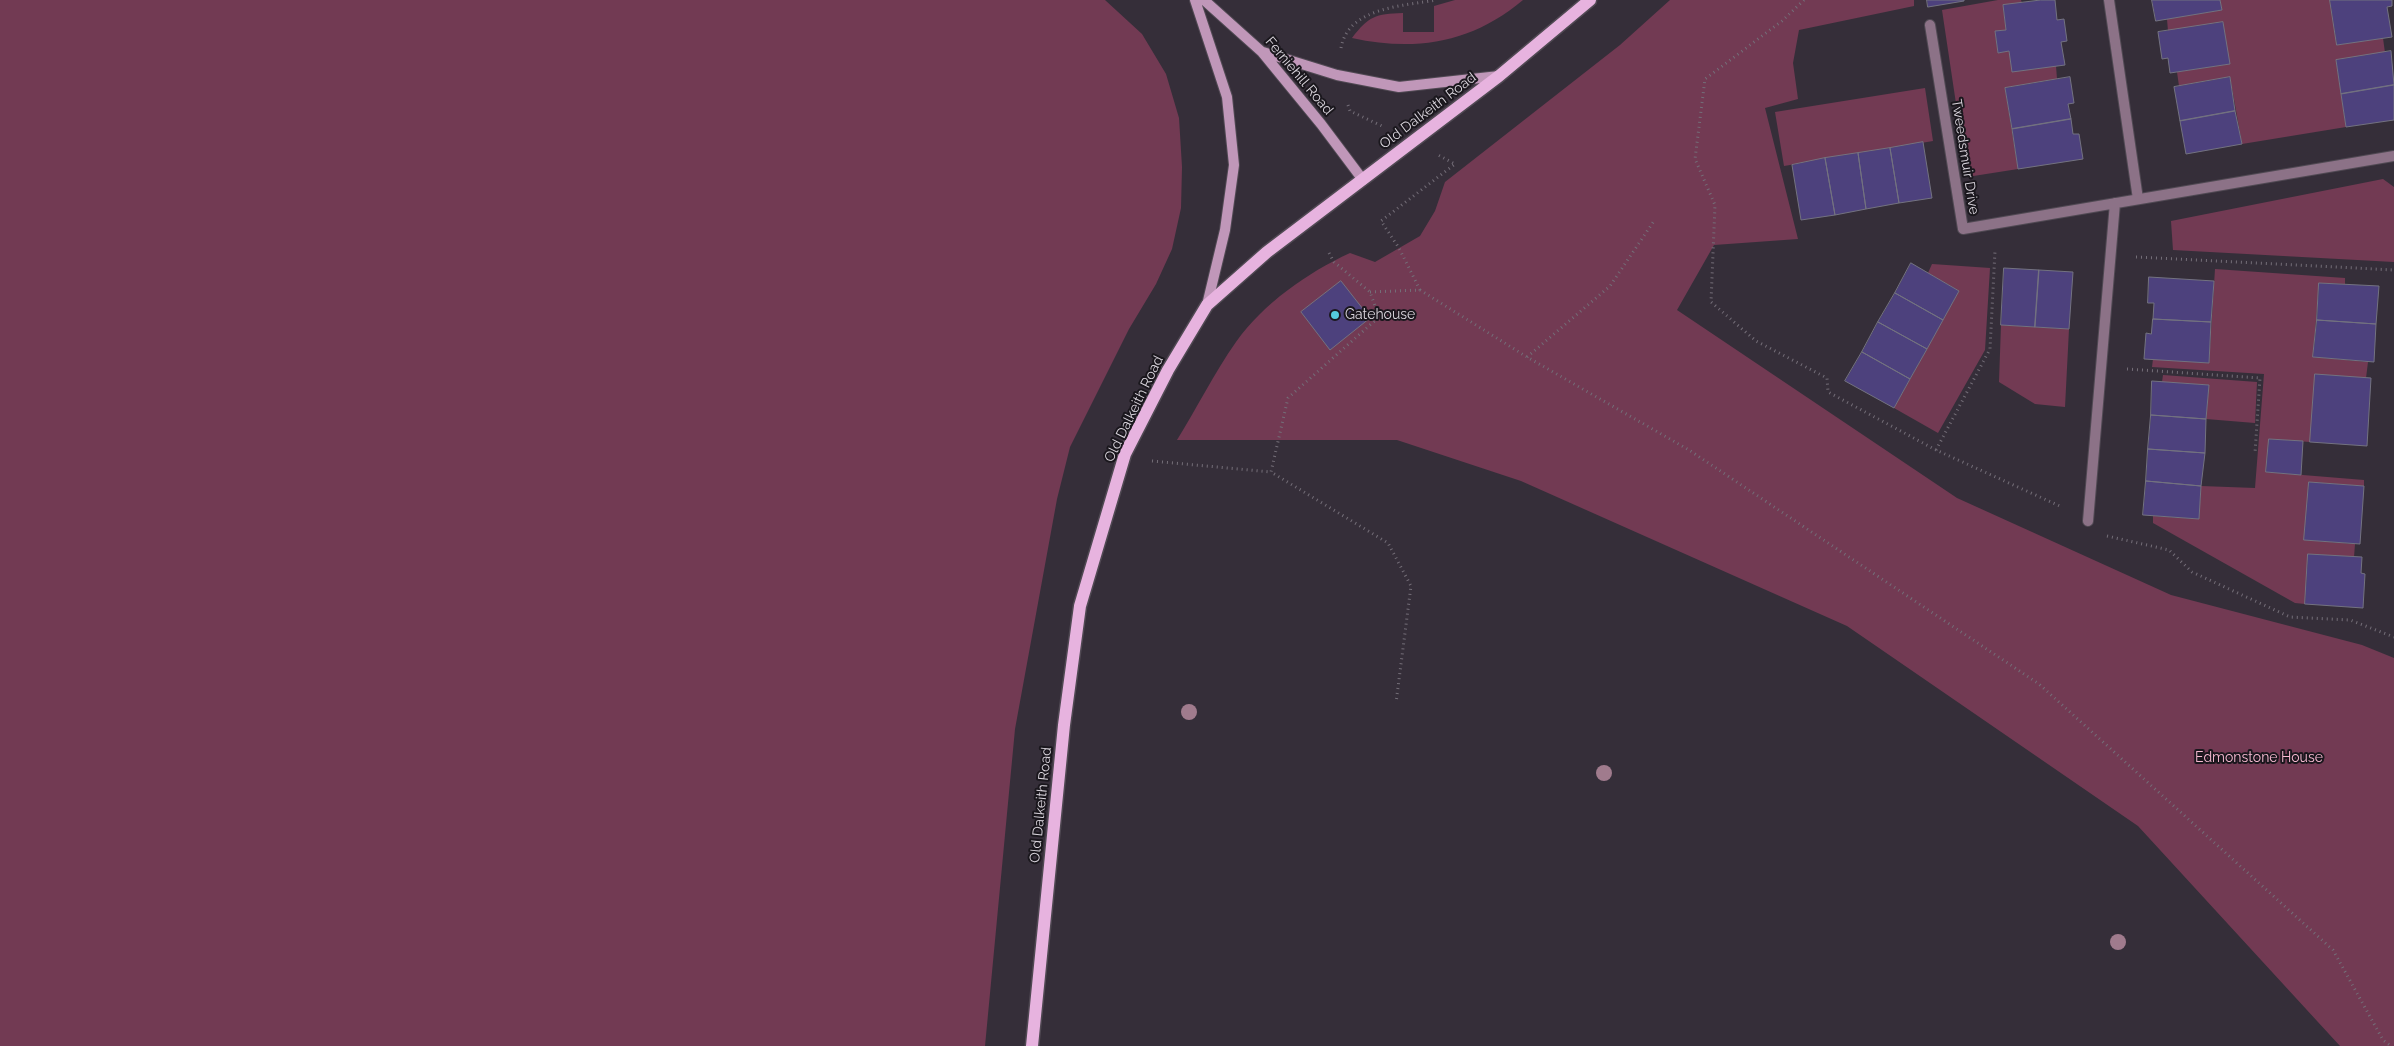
<!DOCTYPE html>
<html>
<head>
<meta charset="utf-8">
<style>
  body { margin:0 }
  canvas { display:block; background:#352e39 }
</style>
</head>
<body>
<canvas width="2394" height="1046"></canvas>
<script>
const ctx = document.querySelector('canvas').getContext('2d');
ctx.lineJoin = 'round';
function fill(path, color) { ctx.fillStyle = color; ctx.fill(path, 'evenodd'); }
function stroke(path, color, width, dash) { ctx.strokeStyle = color; ctx.lineWidth = width; ctx.lineCap = dash ? 'butt' : 'round'; ctx.setLineDash(dash || []); ctx.stroke(path); }
function drawText(font, color, halo, rows, align = 'center') {
  ctx.font = font + ' Raleway,sans-serif'; ctx.lineWidth = 4; ctx.setLineDash([]); ctx.textBaseline = 'middle'; ctx.strokeStyle = halo; ctx.fillStyle = color; for (const [text, x, y, turn = 0] of rows) {
    ctx.save(); ctx.translate(x, y); ctx.rotate((+turn || 0) * Math.PI / 180); ctx.textAlign = isNaN(turn) ? turn : align; if (halo) ctx.strokeText(text, 0, 0); ctx.fillText(text, 0, 0); ctx.restore();
  }
}
fill(new Path2D(`
  M 0,0 L 1105,0 L 1142,34 L 1166,74 L 1179,118 L 1182,167 L 1181,208 L 1172,249 L 1156,284 L 1129,329 L 1070,447 L 1057,499 L 1015,729 L 985,1046 L 0,1046 Z
  M 1455,0 L 1523,0 C 1472,43 1416,52 1352,38 C 1369,16 1375,14 1403,13 L 1403,32 L 1434,32 L 1434,6 Z
  M 1670,0 L 1914,0 L 1914,6 L 1799,30 L 1793,63 L 1798,99 L 1765,108 L 1798,239 L 1714,245 L 1677,310 L 1957,498 L 2171,595 L 2362,645 L 2394,658 L 2394,1046 L 2340,1046 L 2138,826 L 1847,626 L 1521,481 L 1397,440 L 1177,440 C 1197,408 1214,373 1236,342 C 1264,303 1307,273 1350,253 L 1375,262 L 1420,236 L 1435,211 L 1445,182 L 1620,45 Z
  M 1998,0 L 2021,0 L 2022,3 L 2003,6 L 2006,30 L 1995,32 L 1998,53 L 2009,51 L 2056,66 L 2057,79 L 2005,88 L 2018,169 L 1967,177 L 1942,10 Z
  M 2220,0 L 2330,0 L 2337,45 L 2383,38 L 2385,53 L 2336,60 L 2346,127 L 2242,144 L 2230,77 L 2179,86 L 2177,72 L 2229,64 L 2223,22 L 2168,31 L 2167,19 L 2222,10 Z
  M 1925,88 L 1933,141 L 1784,166 L 1775,112 Z
  M 2383,179 L 2394,187 L 2394,262 L 2173,250 L 2171,221 Z
  M 1932,264 L 1990,268 L 1985,350 L 1938,433 L 1894,408 L 1959,291 L 1928,273 Z
  M 2215,269 L 2345,278 L 2345,284 L 2319,283 L 2313,357 L 2368,362 L 2366,378 L 2310,442 L 2269,439 L 2266,472 L 2364,480 L 2364,486 L 2309,482 L 2305,540 L 2355,544 L 2354,557 L 2308,554 L 2305,604 L 2295,603 L 2153,523 L 2153,516 L 2199,519 L 2201,486 L 2255,488 L 2264,374 L 2152,367 L 2153,359 L 2209,363 Z
  M 2001,325 L 2069,329 L 2065,407 L 2035,404 L 1999,382 Z
  M 2163,375 L 2257,382 L 2255,423 L 2206,419 L 2209,385 L 2162,382 Z`), '#723a53');
const building = new Path2D(`
  M 1927,0 L 1964,0 L 1964,1 L 1928,7 Z
  M 2041,0 L 2055,0 L 2057,20 L 2064,19 L 2067,41 L 2061,42 L 2065,65 L 2012,72 L 2009,51 L 1998,53 L 1995,31 L 2006,30 L 2003,5 Z
  M 2152,0 L 2220,0 L 2222,10 L 2156,21 Z
  M 2330,0 L 2392,0 L 2392,6 L 2387,7 L 2392,37 L 2337,45 Z
  M 2223,22 L 2230,64 L 2170,73 L 2168,58 L 2162,59 L 2158,32 Z
  M 2391,51 L 2394,85 L 2341,94 L 2336,60 Z
  M 2070,77 L 2074,103 L 2068,104 L 2071,119 L 2012,129 L 2005,88 Z
  M 2230,77 L 2235,111 L 2180,121 L 2174,87 Z
  M 2394,85 L 2394,120 L 2346,127 L 2341,94 Z
  M 2235,111 L 2242,144 L 2186,154 L 2180,121 Z
  M 2071,119 L 2073,134 L 2079,134 L 2083,159 L 2018,169 L 2012,129 Z
  M 1923,142 L 1932,198 L 1899,203 L 1890,148 Z
  M 1890,148 L 1899,203 L 1866,209 L 1858,153 Z
  M 1858,153 L 1866,209 L 1835,215 L 1825,158 Z
  M 1825,158 L 1835,215 L 1801,220 L 1792,165 Z
  M 1911,263 L 1959,291 L 1943,320 L 1895,293 Z
  M 2004,268 L 2039,270 L 2035,327 L 2001,325 Z
  M 2039,270 L 2073,272 L 2069,329 L 2035,327 Z
  M 2149,277 L 2214,281 L 2211,322 L 2153,319 L 2154,303 L 2148,303 Z
  M 1341,281 L 1370,318 L 1330,350 L 1301,312 Z
  M 2319,283 L 2379,286 L 2376,324 L 2317,320 Z
  M 1895,293 L 1943,320 L 1927,349 L 1878,322 Z
  M 2153,319 L 2211,322 L 2209,363 L 2144,359 L 2146,333 L 2151,334 Z
  M 2317,320 L 2376,324 L 2374,362 L 2313,357 Z
  M 1878,322 L 1927,349 L 1910,379 L 1862,352 Z
  M 1862,352 L 1910,379 L 1894,408 L 1845,381 Z
  M 2315,374 L 2371,378 L 2367,446 L 2310,442 Z
  M 2152,381 L 2209,385 L 2206,419 L 2151,415 Z
  M 2151,415 L 2206,419 L 2205,453 L 2148,449 Z
  M 2269,439 L 2303,441 L 2301,475 L 2266,472 Z
  M 2148,449 L 2205,453 L 2201,486 L 2146,481 Z
  M 2146,481 L 2201,486 L 2199,519 L 2143,515 Z
  M 2309,482 L 2364,486 L 2360,544 L 2304,540 Z
  M 2308,554 L 2362,557 L 2361,573 L 2365,574 L 2363,608 L 2305,604 Z`);
fill(building, '#4d417d');
stroke(building, '#737280', 1);
const minor = new Path2D(`
  M 2109,0 L 2138,199
  M 1930,25 L 1963,229 L 2394,156
  M 2088,521 L 2115,203`);
const secondary = new Path2D(`
  M 1195,0 L 1227,97 L 1234,165 L 1225,230 L 1207,305
  M 1204,0 L 1262,52 L 1321,124 L 1363,180
  M 1263,52 L 1337,75 L 1399,87 L 1499,76`);
const primary = new Path2D(`
  M 1032,1046 L 1064,725 L 1080,606 L 1125,454 L 1168,370 L 1207,305 L 1267,252 L 1499,76 L 1590,0`);
stroke(minor, '#504953', 12);
stroke(secondary, '#504953', 12);
stroke(primary, '#504953', 15);
stroke(new Path2D(`
  M 1804,0 L 1782,21 L 1705,79 L 1695,159 L 1715,205 L 1711,302 L 1756,341 L 1827,378 L 1828,392 L 1936,450 L 2062,507
  M 1341,48 C 1348,7 1404,6 1436,0
  M 1348,105 L 1350,111 L 1384,127
  M 1329,253 L 1334,262 L 1370,292 L 1379,317 L 1288,398 L 1271,472 L 1388,543 L 1411,586 L 1396,703
  M 2136,257 L 2394,270
  M 1420,290 L 1399,248 L 1381,221 L 1455,164 L 1438,155
  M 1370,292 L 1420,290 L 1527,357 L 1689,450 L 2039,684 L 2333,950 L 2383,1040 L 2391,1046
  M 1527,357 L 1610,286 L 1654,221
  M 2127,369 L 2260,378 L 2255,453
  M 1936,450 L 1990,349 L 1995,251
  M 1152,461 L 1271,472
  M 2107,536 L 2169,550 L 2192,572 L 2290,617 L 2350,620 L 2394,637`), '#746e78', 3, [1, 4]);
stroke(minor, '#8c7287', 10);
stroke(secondary, '#c097b9', 10);
stroke(primary, '#e7b3df', 12);
ctx.fillStyle = '#a07b8d';
for (const [x, y] of [
  [1189,712],
  [1604,773],
  [2118,942]
]) { ctx.beginPath(); ctx.arc(x, y, 8, 0, 2 * Math.PI); ctx.fill(); }
for (const [x, y, r, color] of [
  [1335,315,5,"#54cadc"]
]) { const dot = new Path2D(); dot.arc(x, y, r, 0, 2 * Math.PI); ctx.fillStyle = color; ctx.fill(dot); stroke(dot, '#1a171d', 2); }
drawText('14px', '#dbd6de', '#1a171d', [
  ["Ferniehill Road",1299,76,50],
  ["Old Dalkeith Road",1428,111,-37],
  ["Tweedsmuir Drive",1965,157,81],
  ["Old Dalkeith Road",1134,409,-64],
  ["Old Dalkeith Road",1041,805,-84]
]);
drawText('14px', '#dbd6de', '#1a171d', [
  ["Gatehouse",1345,315]
], 'left');
drawText('14px', '#f7bad2', '#1a171d', [
  ["Edmonstone House",2259,758]
]);
</script>
</body>
</html>
